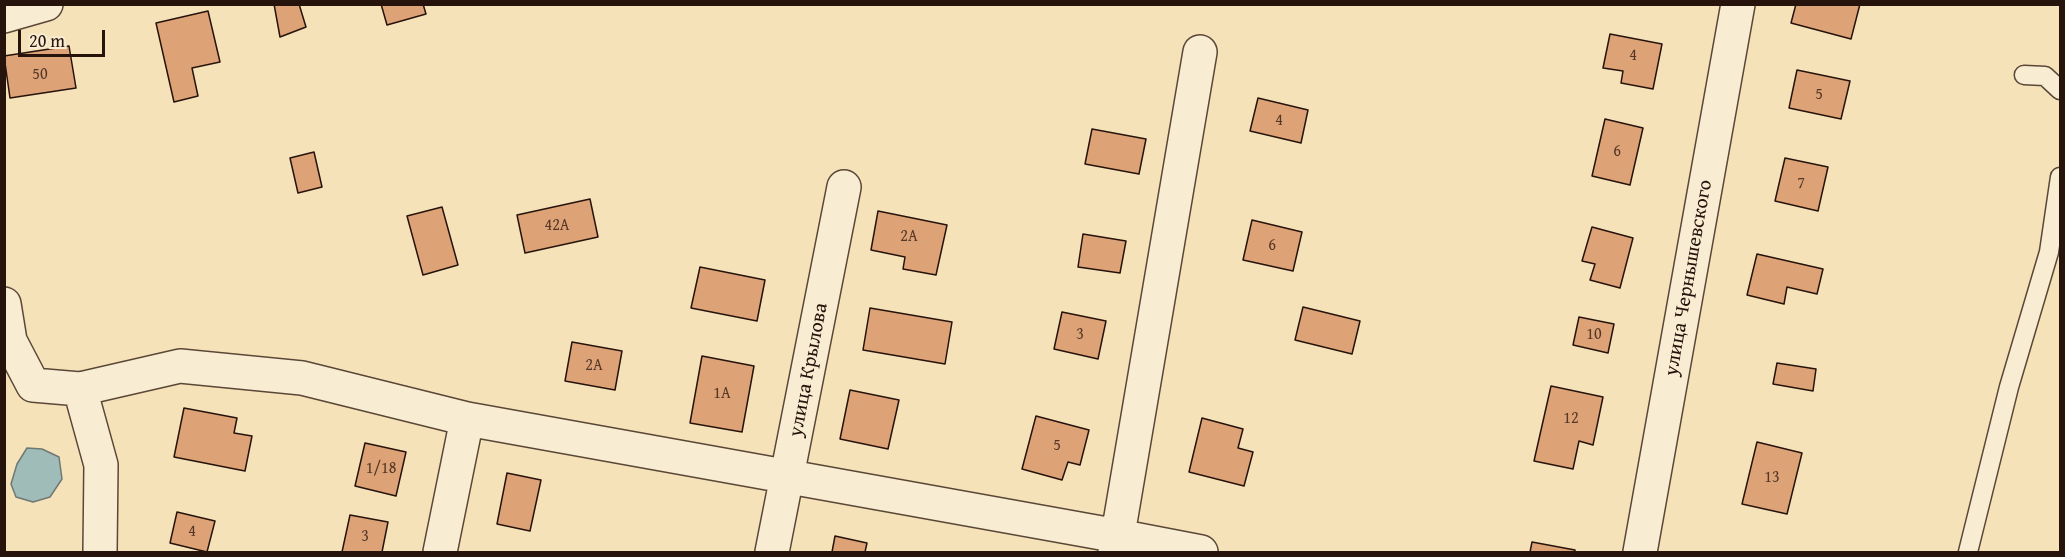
<!DOCTYPE html>
<html>
<head>
<meta charset="utf-8">
<style>
  body { margin:0 }
  #map { position:relative; width:2065px; height:557px; overflow:hidden; background:#f5e2b9; font-family:"Gentium Book Plus",serif }
  canvas { display:block }
  .frame { position:absolute; inset:0; border:6px solid #26130c; pointer-events:none }
  .scale { position:absolute; left:18px; top:30px; width:87px; height:27px; box-sizing:border-box; border:3px solid #26130c; border-top:0; padding-left:8px; font-size:18px; line-height:21px; white-space:nowrap; color:#26130c; -webkit-text-stroke:4px #f8ecd2; paint-order:stroke }
</style>
</head>
<body>
<div id="map">
<canvas width="2065" height="557"></canvas>
<div class="frame"></div>
<div class="scale">20 m</div>
</div>
<script>
const ctx = document.querySelector('canvas').getContext('2d');
ctx.lineJoin = 'round';
function fill(path, color) { ctx.fillStyle = color; ctx.fill(path, 'evenodd'); }
function stroke(path, color, width, dash) { ctx.strokeStyle = color; ctx.lineWidth = width; ctx.lineCap = dash ? 'butt' : 'round'; ctx.setLineDash(dash || []); ctx.stroke(path); }
function drawText(font, color, halo, rows, align = 'center') {
  ctx.font = font + ' "Gentium Book Plus",serif'; ctx.lineWidth = 5; ctx.setLineDash([]); ctx.textBaseline = 'middle'; ctx.strokeStyle = halo; ctx.fillStyle = color; for (const [text, x, y, turn = 0] of rows) {
    ctx.save(); ctx.translate(x, y); ctx.rotate((+turn || 0) * Math.PI / 180); ctx.textAlign = isNaN(turn) ? turn : align; if (halo) ctx.strokeText(text, 0, 0); ctx.fillText(text, 0, 0); ctx.restore();
  }
}
const water = new Path2D(`
  M 27,448 L 42,449 L 59,457 L 62,479 L 50,497 L 33,502 L 16,497 L 11,484 L 17,464 Z`);
fill(water, '#a0bcb9');
stroke(water, '#6f7874', 1.5);
const building = new Path2D(`
  M 274,4 L 299,4 L 306,27 L 280,37 Z
  M 381,4 L 423,4 L 426,14 L 387,25 Z
  M 1796,4 L 1860,4 L 1851,39 L 1791,23 Z
  M 208,11 L 220,62 L 192,68 L 198,96 L 174,102 L 156,23 Z
  M 1610,34 L 1662,44 L 1653,89 L 1621,83 L 1623,71 L 1603,68 Z
  M 69,46 L 76,88 L 10,98 L 4,56 Z
  M 1797,70 L 1850,81 L 1841,119 L 1789,108 Z
  M 1258,98 L 1308,110 L 1301,143 L 1250,131 Z
  M 1605,119 L 1643,128 L 1630,185 L 1592,176 Z
  M 1092,129 L 1146,139 L 1139,174 L 1085,164 Z
  M 314,152 L 322,187 L 298,193 L 290,158 Z
  M 1785,158 L 1828,167 L 1818,211 L 1775,201 Z
  M 590,199 L 598,237 L 525,253 L 517,215 Z
  M 442,207 L 458,265 L 423,275 L 407,216 Z
  M 878,211 L 947,225 L 936,275 L 903,269 L 905,257 L 871,250 Z
  M 1252,220 L 1302,232 L 1293,271 L 1243,260 Z
  M 1592,227 L 1633,238 L 1620,288 L 1590,280 L 1595,264 L 1582,261 Z
  M 1083,234 L 1126,241 L 1120,273 L 1078,267 Z
  M 1757,254 L 1823,269 L 1817,294 L 1787,287 L 1784,304 L 1747,295 Z
  M 700,267 L 765,280 L 757,321 L 691,308 Z
  M 1303,307 L 1360,321 L 1352,354 L 1295,340 Z
  M 870,308 L 952,322 L 945,364 L 863,350 Z
  M 1062,312 L 1106,321 L 1098,359 L 1054,349 Z
  M 1579,317 L 1614,324 L 1608,353 L 1573,345 Z
  M 572,342 L 622,351 L 615,390 L 565,381 Z
  M 702,356 L 754,366 L 742,432 L 690,423 Z
  M 1777,363 L 1816,369 L 1813,391 L 1773,384 Z
  M 1551,386 L 1603,397 L 1593,445 L 1579,441 L 1573,469 L 1534,461 Z
  M 850,390 L 899,400 L 888,449 L 840,439 Z
  M 184,408 L 237,418 L 234,433 L 252,436 L 245,471 L 174,457 Z
  M 1036,416 L 1089,430 L 1080,465 L 1068,462 L 1062,480 L 1022,469 Z
  M 1202,418 L 1243,429 L 1238,448 L 1253,452 L 1244,486 L 1189,472 Z
  M 1757,442 L 1802,453 L 1787,514 L 1742,504 Z
  M 365,443 L 406,452 L 396,496 L 355,486 Z
  M 507,473 L 541,480 L 530,531 L 497,524 Z
  M 177,512 L 215,521 L 207,552 L 170,543 Z
  M 350,515 L 388,522 L 382,552 L 342,552 Z
  M 835,536 L 867,543 L 865,552 L 832,552 Z
  M 1532,542 L 1575,550 L 1575,552 L 1530,552 Z`);
fill(building, '#dda276');
stroke(building, '#26130c', 1.5);
const lane = new Path2D(`
  M 2024,75 L 2045,76 L 2060,90
  M 1968,552 L 2009,387 L 2049,252 L 2060,177`);
const street = new Path2D(`
  M 4,16 L 46,4
  M 4,304 L 10,341 L 33,385 L 80,389 L 180,366 L 302,378 L 467,419 L 1118,536 L 1201,552
  M 80,389 L 101,465 L 100,552
  M 440,552 L 467,419
  M 772,552 L 844,187
  M 1115,552 L 1200,52
  M 1640,552 L 1738,4`);
stroke(lane, '#5a4737', 21);
stroke(street, '#5a4737', 36);
stroke(lane, '#f8ecd2', 18);
stroke(street, '#f8ecd2', 33);
drawText('16px', '#543726', null, [
  ["4",1633,56],
  ["50",40,75],
  ["5",1819,95],
  ["4",1279,121],
  ["6",1617,152],
  ["7",1801,184],
  ["42А",557,226],
  ["2А",909,237],
  ["6",1272,246],
  ["3",1080,335],
  ["10",1594,335],
  ["2А",594,366],
  ["1А",722,394],
  ["12",1571,419],
  ["5",1057,446],
  ["1/18",381,469],
  ["13",1772,478],
  ["4",192,532],
  ["3",365,537]
]);
drawText('20px', '#26130c', '#f8ecd2', [
  ["улица Чернышевского",1689,278,-80],
  ["улица Крылова",809,370,-79]
]);
</script>
</body>
</html>
